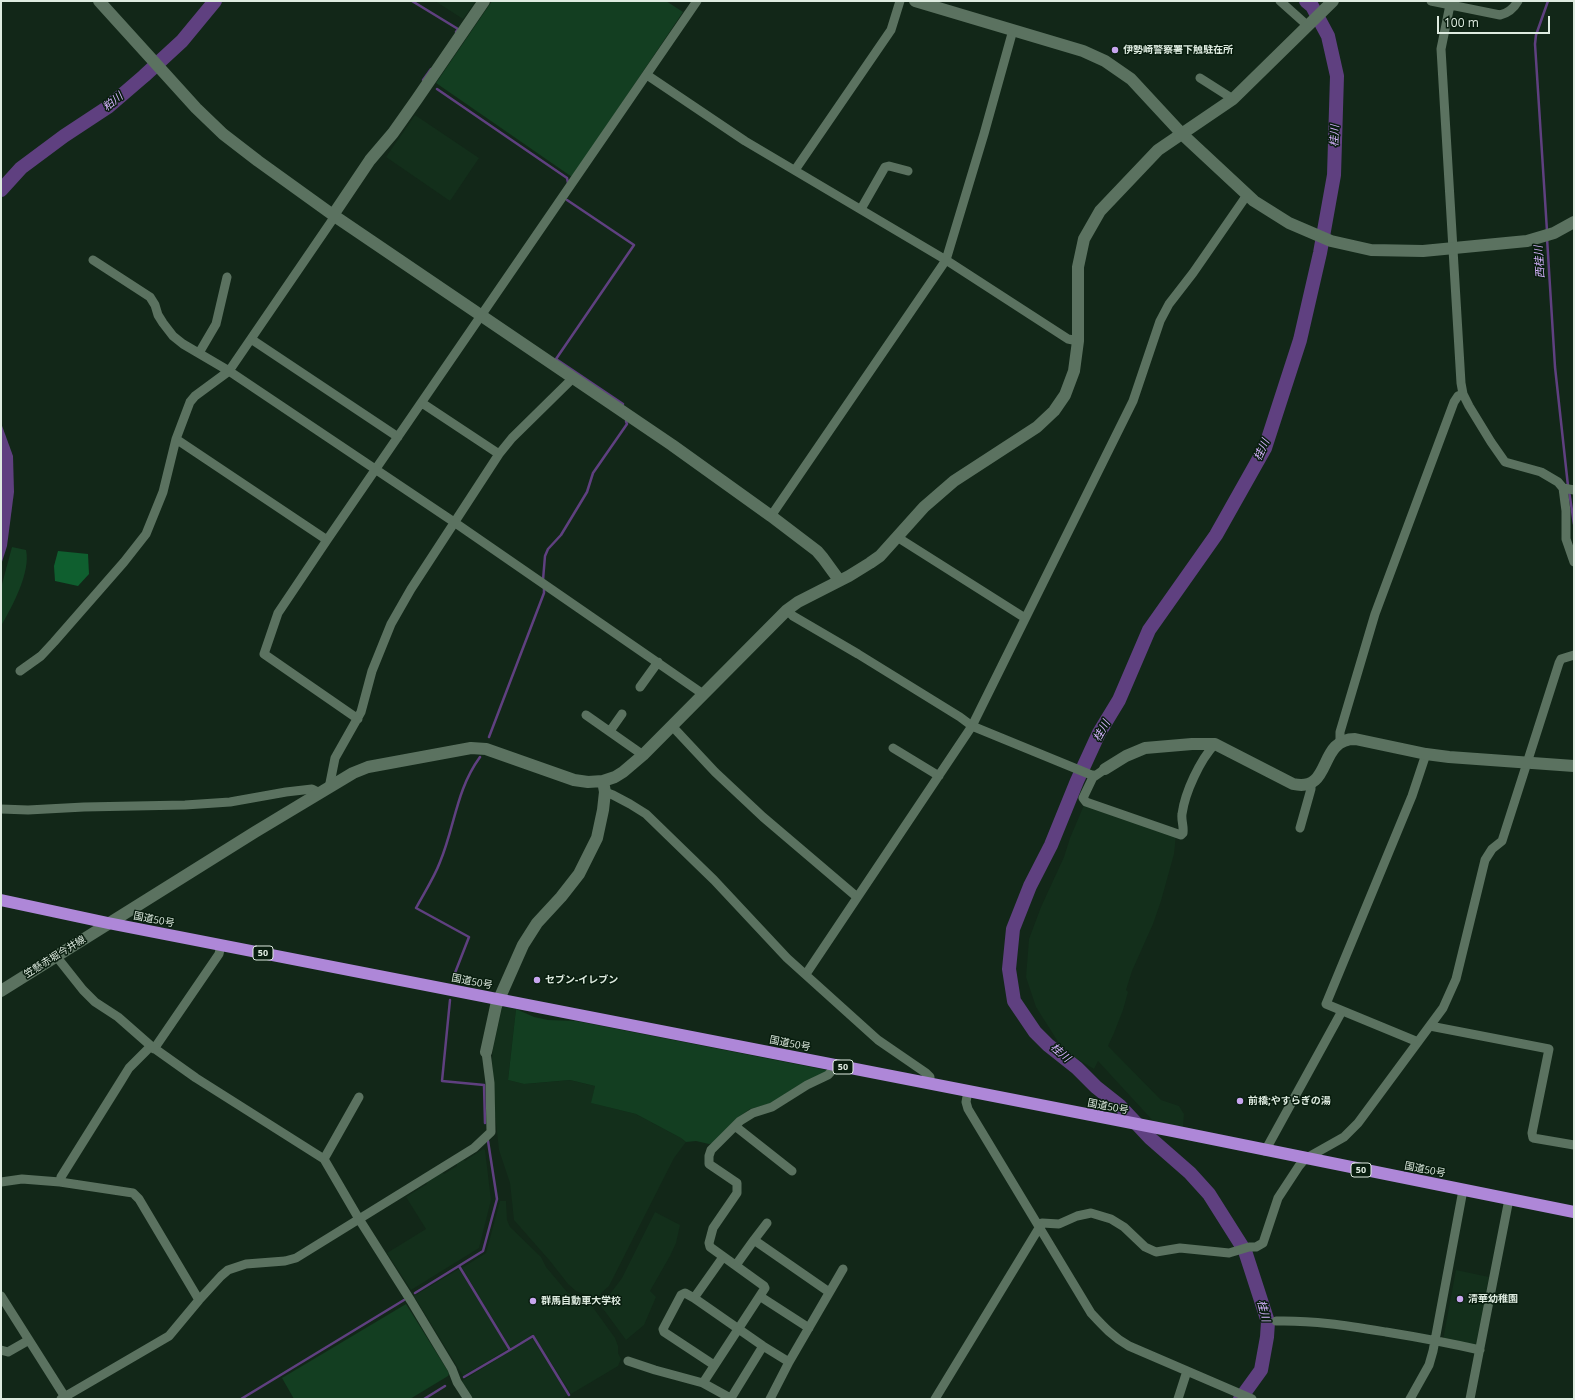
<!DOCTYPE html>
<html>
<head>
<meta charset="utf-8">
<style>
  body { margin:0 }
  #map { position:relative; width:1575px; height:1400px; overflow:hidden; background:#122718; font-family:"Open Sans",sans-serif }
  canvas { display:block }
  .frame { position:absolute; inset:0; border:2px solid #deebe0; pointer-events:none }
  .scale { position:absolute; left:1437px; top:16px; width:113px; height:18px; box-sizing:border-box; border:2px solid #deebe0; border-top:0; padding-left:5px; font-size:12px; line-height:14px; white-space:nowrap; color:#deebe0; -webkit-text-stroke:3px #081d0e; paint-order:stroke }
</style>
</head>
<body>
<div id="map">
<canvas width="1575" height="1400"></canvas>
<div class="frame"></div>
<div class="scale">100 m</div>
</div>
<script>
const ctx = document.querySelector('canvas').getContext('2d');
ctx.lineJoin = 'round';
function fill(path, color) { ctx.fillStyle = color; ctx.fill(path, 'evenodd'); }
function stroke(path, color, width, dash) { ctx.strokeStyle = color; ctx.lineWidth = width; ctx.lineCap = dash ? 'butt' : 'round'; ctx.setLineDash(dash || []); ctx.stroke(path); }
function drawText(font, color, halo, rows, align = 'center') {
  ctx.font = font + ' "Open Sans","Noto Sans JP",sans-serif'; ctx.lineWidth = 3; ctx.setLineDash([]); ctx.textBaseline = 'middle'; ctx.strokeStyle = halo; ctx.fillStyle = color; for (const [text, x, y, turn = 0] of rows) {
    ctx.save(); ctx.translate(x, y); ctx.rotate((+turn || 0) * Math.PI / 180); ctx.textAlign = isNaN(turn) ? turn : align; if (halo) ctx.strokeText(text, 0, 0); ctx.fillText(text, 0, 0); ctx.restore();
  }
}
fill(new Path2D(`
  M 435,1 L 476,1 L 463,19 Z
  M 415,115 L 479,158 L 450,201 L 386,157 Z
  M 1084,805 L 1176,835 L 1174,854 L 1161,901 L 1153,924 L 1132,971 L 1126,990 L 1128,992 L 1123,1010 L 1114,1033 L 1108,1046 L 1161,1100 L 1179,1106 L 1184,1114 L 1183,1127 L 1154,1122 L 1098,1061 L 1094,1069 L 1072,1056 L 1060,1045 L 1036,1007 L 1026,977 L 1029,939 L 1041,907 L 1064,857 L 1070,838 Z
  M 506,1006 L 516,1009 L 508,1080 L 524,1084 L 570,1080 L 595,1086 L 592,1103 L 636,1114 L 681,1138 L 686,1142 L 674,1158 L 609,1286 L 596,1298 L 588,1296 L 576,1291 L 568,1284 L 550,1261 L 514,1220 L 510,1183 L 499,1150 L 495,1114 L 492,1061 L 493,1049 L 502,1008 Z
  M 483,1149 L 485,1150 L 491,1200 L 479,1248 L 411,1290 L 387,1253 L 426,1229 L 406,1197 L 427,1184 L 426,1181 L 442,1172 L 444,1174 L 457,1166 L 457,1163 L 463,1159 L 465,1161 Z
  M 500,1201 L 506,1201 L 507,1220 L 510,1227 L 541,1257 L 546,1267 L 567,1292 L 592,1306 L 615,1338 L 618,1346 L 618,1353 L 621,1359 L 618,1366 L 571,1394 L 533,1334 L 524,1340 L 525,1343 L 532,1338 L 568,1395 L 562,1399 L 473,1399 L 462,1381 L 522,1344 L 520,1342 L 511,1348 L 506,1341 L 504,1343 L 508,1349 L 463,1376 L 414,1296 L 459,1269 L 503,1340 L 505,1339 L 462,1268 L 486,1253 Z
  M 655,1212 L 680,1225 L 676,1243 L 670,1256 L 650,1291 L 656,1297 L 644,1325 L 626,1340 L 601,1306 L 622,1278 Z
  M 1456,1270 L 1489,1277 L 1476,1345 L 1443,1340 Z`), '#132f1b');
fill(new Path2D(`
  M 492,1 L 666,1 L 683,12 L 572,177 L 436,83 Z
  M 12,547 L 26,550 C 31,572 12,607 1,626 L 1,588 Z
  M 516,1009 L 534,1017 L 548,1020 L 576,1021 L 826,1070 L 826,1072 L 797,1086 L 772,1103 L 750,1109 L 737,1118 L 713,1143 L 709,1144 L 696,1141 L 686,1142 L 681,1138 L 636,1114 L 591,1103 L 595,1086 L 570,1080 L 524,1084 L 508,1080 Z
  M 406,1304 L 449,1373 L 448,1376 L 410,1399 L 294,1399 L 282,1378 Z`), '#133e21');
fill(new Path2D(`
  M 58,551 L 88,554 L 89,574 L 78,586 L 55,581 L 54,566 Z`), '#0f5f2f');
fill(new Path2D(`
  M 1,423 L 13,456 L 14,492 L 7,546 L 1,565 Z`), '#5f4080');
stroke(new Path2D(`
  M 412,1 L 458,29 L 456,32
  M 423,80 L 431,69
  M 437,89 L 567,178 L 568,183
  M 567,200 L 634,245 L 556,359 L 623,404
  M 1547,231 L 1535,44 L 1536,35 L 1548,1
  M 1547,238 L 1555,367 L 1568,486
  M 1569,491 L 1574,524
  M 543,580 L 545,556 L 548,549 L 561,535 L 587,492 L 593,473 L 627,424 L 626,421
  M 489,737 L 544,593 L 544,587
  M 453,978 L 469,937 L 416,908 C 424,893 434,878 440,862 C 455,826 456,790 480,757
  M 450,1000 L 442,1081 L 484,1085 L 485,1123
  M 459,1266 L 510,1350 L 464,1377
  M 415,1293 L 483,1251 L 497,1199 L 488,1141
  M 510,1350 L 533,1336 L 569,1395
  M 241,1399 L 404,1300
  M 424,1399 L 445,1386`), '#5f4080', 2.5);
stroke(new Path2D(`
  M 1,190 L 21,168 L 64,136 L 108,107 L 144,76 L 182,41 L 215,1
  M 1240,1399 L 1261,1370 L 1267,1337 L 1268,1322 L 1245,1251 L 1209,1194 L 1190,1173 L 1150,1138 L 1120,1106 L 1096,1087 L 1077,1068 L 1048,1045 L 1035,1032 L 1014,1001 L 1009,969 L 1013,929 L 1030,886 L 1051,845 L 1077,781 L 1099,733 L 1119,700 L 1149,630 L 1216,535 L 1265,448 L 1300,340 L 1320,253 L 1334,175 L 1337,76 L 1328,36 L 1312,6 L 1306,1`), '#5f4080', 14);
stroke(new Path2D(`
  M 1280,1 L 1308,26
  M 1431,1 L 1500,15 C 1509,13 1514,8 1518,1
  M 1450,5 L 1441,49 L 1461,383 L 1463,394 L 1469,406 L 1491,442 L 1505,462 L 1541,472 L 1558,482 L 1563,488 L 1574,490
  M 647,75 L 745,141 L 946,260 L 1068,339 L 1078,341
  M 1200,78 L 1233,99
  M 795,170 L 891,30 L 900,1
  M 861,209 L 885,167 L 889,166 L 908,171
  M 93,260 L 150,297 L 155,305 L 158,315 L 163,323 L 173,336 L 183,344 L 229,371 L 454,522 L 703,694
  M 251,339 L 398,437
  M 199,353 L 216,324 L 227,277
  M 422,403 L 499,454
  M 176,439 L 327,540
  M 1563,488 L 1566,511 L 1566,539 L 1574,562
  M 771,516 L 946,260 L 984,134 L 1013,30
  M 897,537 L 1025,618
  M 787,610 L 793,616 L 858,654 L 960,717 L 972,726 L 1089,774 L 1095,776 L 1105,769
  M 20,671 L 41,656 L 54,642 L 124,562 L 146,534 L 163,492 L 176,439 L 190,402 L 195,396 L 229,371 L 335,216
  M 640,687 L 658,662
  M 586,715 L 643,755
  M 358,719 L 264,654 L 278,613 L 327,540 L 697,1
  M 672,726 L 715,772 L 763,817 L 857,897
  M 610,731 L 622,714
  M 1340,742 L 1340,732 L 1375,614 L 1454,402 L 1458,396 L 1463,394
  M 893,748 L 939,776
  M 1094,775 L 1083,798 L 1086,802 L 1181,835 L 1183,833 C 1184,826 1181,820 1182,814 C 1185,792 1200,760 1215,744
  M 329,788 L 335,758 L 361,712 L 372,671 L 391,624 L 411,589 L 499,454 L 512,438 L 573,378
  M 605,792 L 613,795 L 630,804 L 646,814 L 714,880 L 787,958 L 878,1040 L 926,1073 L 930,1077 L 930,1084
  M 1,809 L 28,810 L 84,807 L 185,805 L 230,802 L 286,792 L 312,789 L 320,793
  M 1300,828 L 1311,789 L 1311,783
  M 56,956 L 83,990 L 95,1002 L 118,1017 L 151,1046 L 196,1078 L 324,1159 L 359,1219 L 411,1301 L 452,1369 L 457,1382 L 468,1399
  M 806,974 L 972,726 L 1133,401 L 1160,321 L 1169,304 L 1193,273 L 1247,195
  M 1430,1026 L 1549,1049 L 1532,1133 L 1533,1138 L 1574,1145
  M 1418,1042 L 1326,1004 L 1412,796 L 1426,754
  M 154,1049 L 219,954 L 221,945
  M 968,1091 L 966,1102 L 968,1109 L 1091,1313 C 1103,1326 1113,1337 1129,1346 L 1252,1399
  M 735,1126 L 792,1171
  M 1265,1151 L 1342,1011
  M 324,1159 L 359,1097
  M 1,1182 L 22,1179 L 60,1182 L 133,1193 L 139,1199 L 199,1300
  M 60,1182 L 61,1177 L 121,1081 L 129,1068 L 151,1046
  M 754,1240 L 767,1223
  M 736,1265 L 754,1240 L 829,1292
  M 1,1296 L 65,1397
  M 761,1297 L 809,1328
  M 694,1298 L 723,1257
  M 1276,1321 C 1313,1320 1349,1326 1386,1332 C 1417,1337 1449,1343 1480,1350
  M 1,1350 L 8,1352 L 29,1340
  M 628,1361 L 655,1370 L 703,1383 L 732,1399
  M 714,1365 L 664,1332 L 663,1329 L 681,1295 L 685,1293 L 694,1298 L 763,1346 L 789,1362
  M 703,1383 L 765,1288 L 764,1286 L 710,1247 L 709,1243 L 713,1228 L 737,1193 L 737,1183 L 709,1164 L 709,1156 L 711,1150 L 740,1121 L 753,1113 L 772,1107 L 807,1085 L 828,1075 L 837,1065
  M 731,1398 L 763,1346
  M 61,1399 L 169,1336 L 199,1300 L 221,1276 L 228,1270 L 246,1264 L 285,1261 L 296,1258 L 474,1148 L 491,1132 L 490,1083 L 486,1052
  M 770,1399 L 789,1362 L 843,1269
  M 935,1399 L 1042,1223 L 1059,1224 L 1077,1216 L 1091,1213 L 1111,1219 L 1124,1227 L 1145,1247 L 1156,1252 L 1180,1248 L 1229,1253 L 1249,1247 L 1256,1247 L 1263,1243 L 1278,1198 L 1299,1166 L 1305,1159 L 1344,1137 L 1358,1123 L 1443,1008 L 1456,979 L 1485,860 L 1492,849 L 1502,841 L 1559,663 L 1561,659 L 1574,655
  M 1178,1399 L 1187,1371
  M 1410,1399 L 1429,1365 L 1433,1351 L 1463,1190
  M 1470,1399 L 1509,1199`), '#5b7260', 9);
stroke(new Path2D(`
  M 99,1 L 196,108 L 223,134 L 258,161 L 333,215 L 672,445 L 771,516 L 817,551 L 823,558 L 839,580
  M 915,1 L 1083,51 L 1105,61 L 1131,79 L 1182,134 L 1254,201 L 1289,223 L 1331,241 L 1371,250 L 1423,251 L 1527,241 L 1554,233 L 1574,222
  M 333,215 L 370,160 L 393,133 L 417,99 L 484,1
  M 1105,769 L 1126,756 L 1145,748 L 1192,744 L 1215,744 L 1293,784 C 1333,793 1317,739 1355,739 L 1426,754 L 1449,757 L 1574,766
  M 1,991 L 255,832 L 353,773 L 368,767 L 471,748 L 486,749 L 574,780 L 588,782 L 603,781 L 615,777 L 623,772 L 643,755 L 787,610 L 798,602 L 849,576 L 870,563 L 880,556 L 924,507 L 954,481 L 1037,427 L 1054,411 L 1065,395 L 1074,371 L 1078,341 L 1078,267 L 1084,239 L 1100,211 L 1158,150 L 1233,99 L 1333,1
  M 486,1052 L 496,1006 L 523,945 L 537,923 L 561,897 L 579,874 L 597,838 L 603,810 L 605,792 L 603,781`), '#5b7260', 12);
stroke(new Path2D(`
  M 1,900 L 108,923 L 1173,1131 L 1574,1212`), '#ae87d8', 12);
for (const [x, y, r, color] of [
  [1115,50,4,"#c8a6ef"],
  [537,980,4,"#c8a6ef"],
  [1240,1101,4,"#c8a6ef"],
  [1460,1299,4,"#c8a6ef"],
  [533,1301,4,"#c8a6ef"]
]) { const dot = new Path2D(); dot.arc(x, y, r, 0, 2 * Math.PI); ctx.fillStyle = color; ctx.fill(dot); stroke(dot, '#081d0e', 1.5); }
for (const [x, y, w] of [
  [263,953,20],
  [843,1067,20],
  [1361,1170,20]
]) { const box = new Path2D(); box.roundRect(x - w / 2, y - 7, w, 14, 3); ctx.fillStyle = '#081d0e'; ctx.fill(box); stroke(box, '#deebe0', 1); }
drawText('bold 9px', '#deebe0', null, [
  ["50",263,953],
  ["50",843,1067],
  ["50",1361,1170]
]);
drawText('bold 10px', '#deebe0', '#081d0e', [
  ["伊勢崎警察署下触駐在所",1123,50],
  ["セブン-イレブン",545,980],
  ["前橋;やすらぎの湯",1248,1101],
  ["清華幼稚園",1468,1299],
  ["群馬自動車大学校",541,1301]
], 'left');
drawText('10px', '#deebe0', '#081d0e', [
  ["国道50号",154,920,11],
  ["笠懸赤堀今井線",55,957,-32],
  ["国道50号",472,982,11],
  ["国道50号",790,1044,11],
  ["国道50号",1108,1107,11],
  ["国道50号",1425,1170,11]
]);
drawText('italic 11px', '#d4b2fc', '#081d0e', [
  ["粕川",113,102,-39],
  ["桂川",1335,136,-88],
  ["西桂川",1540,262,-94],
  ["桂川",1262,450,-65],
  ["桂川",1102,731,-61],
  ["桂川",1060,1053,41],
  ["桂川",1263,1311,76]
]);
</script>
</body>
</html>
